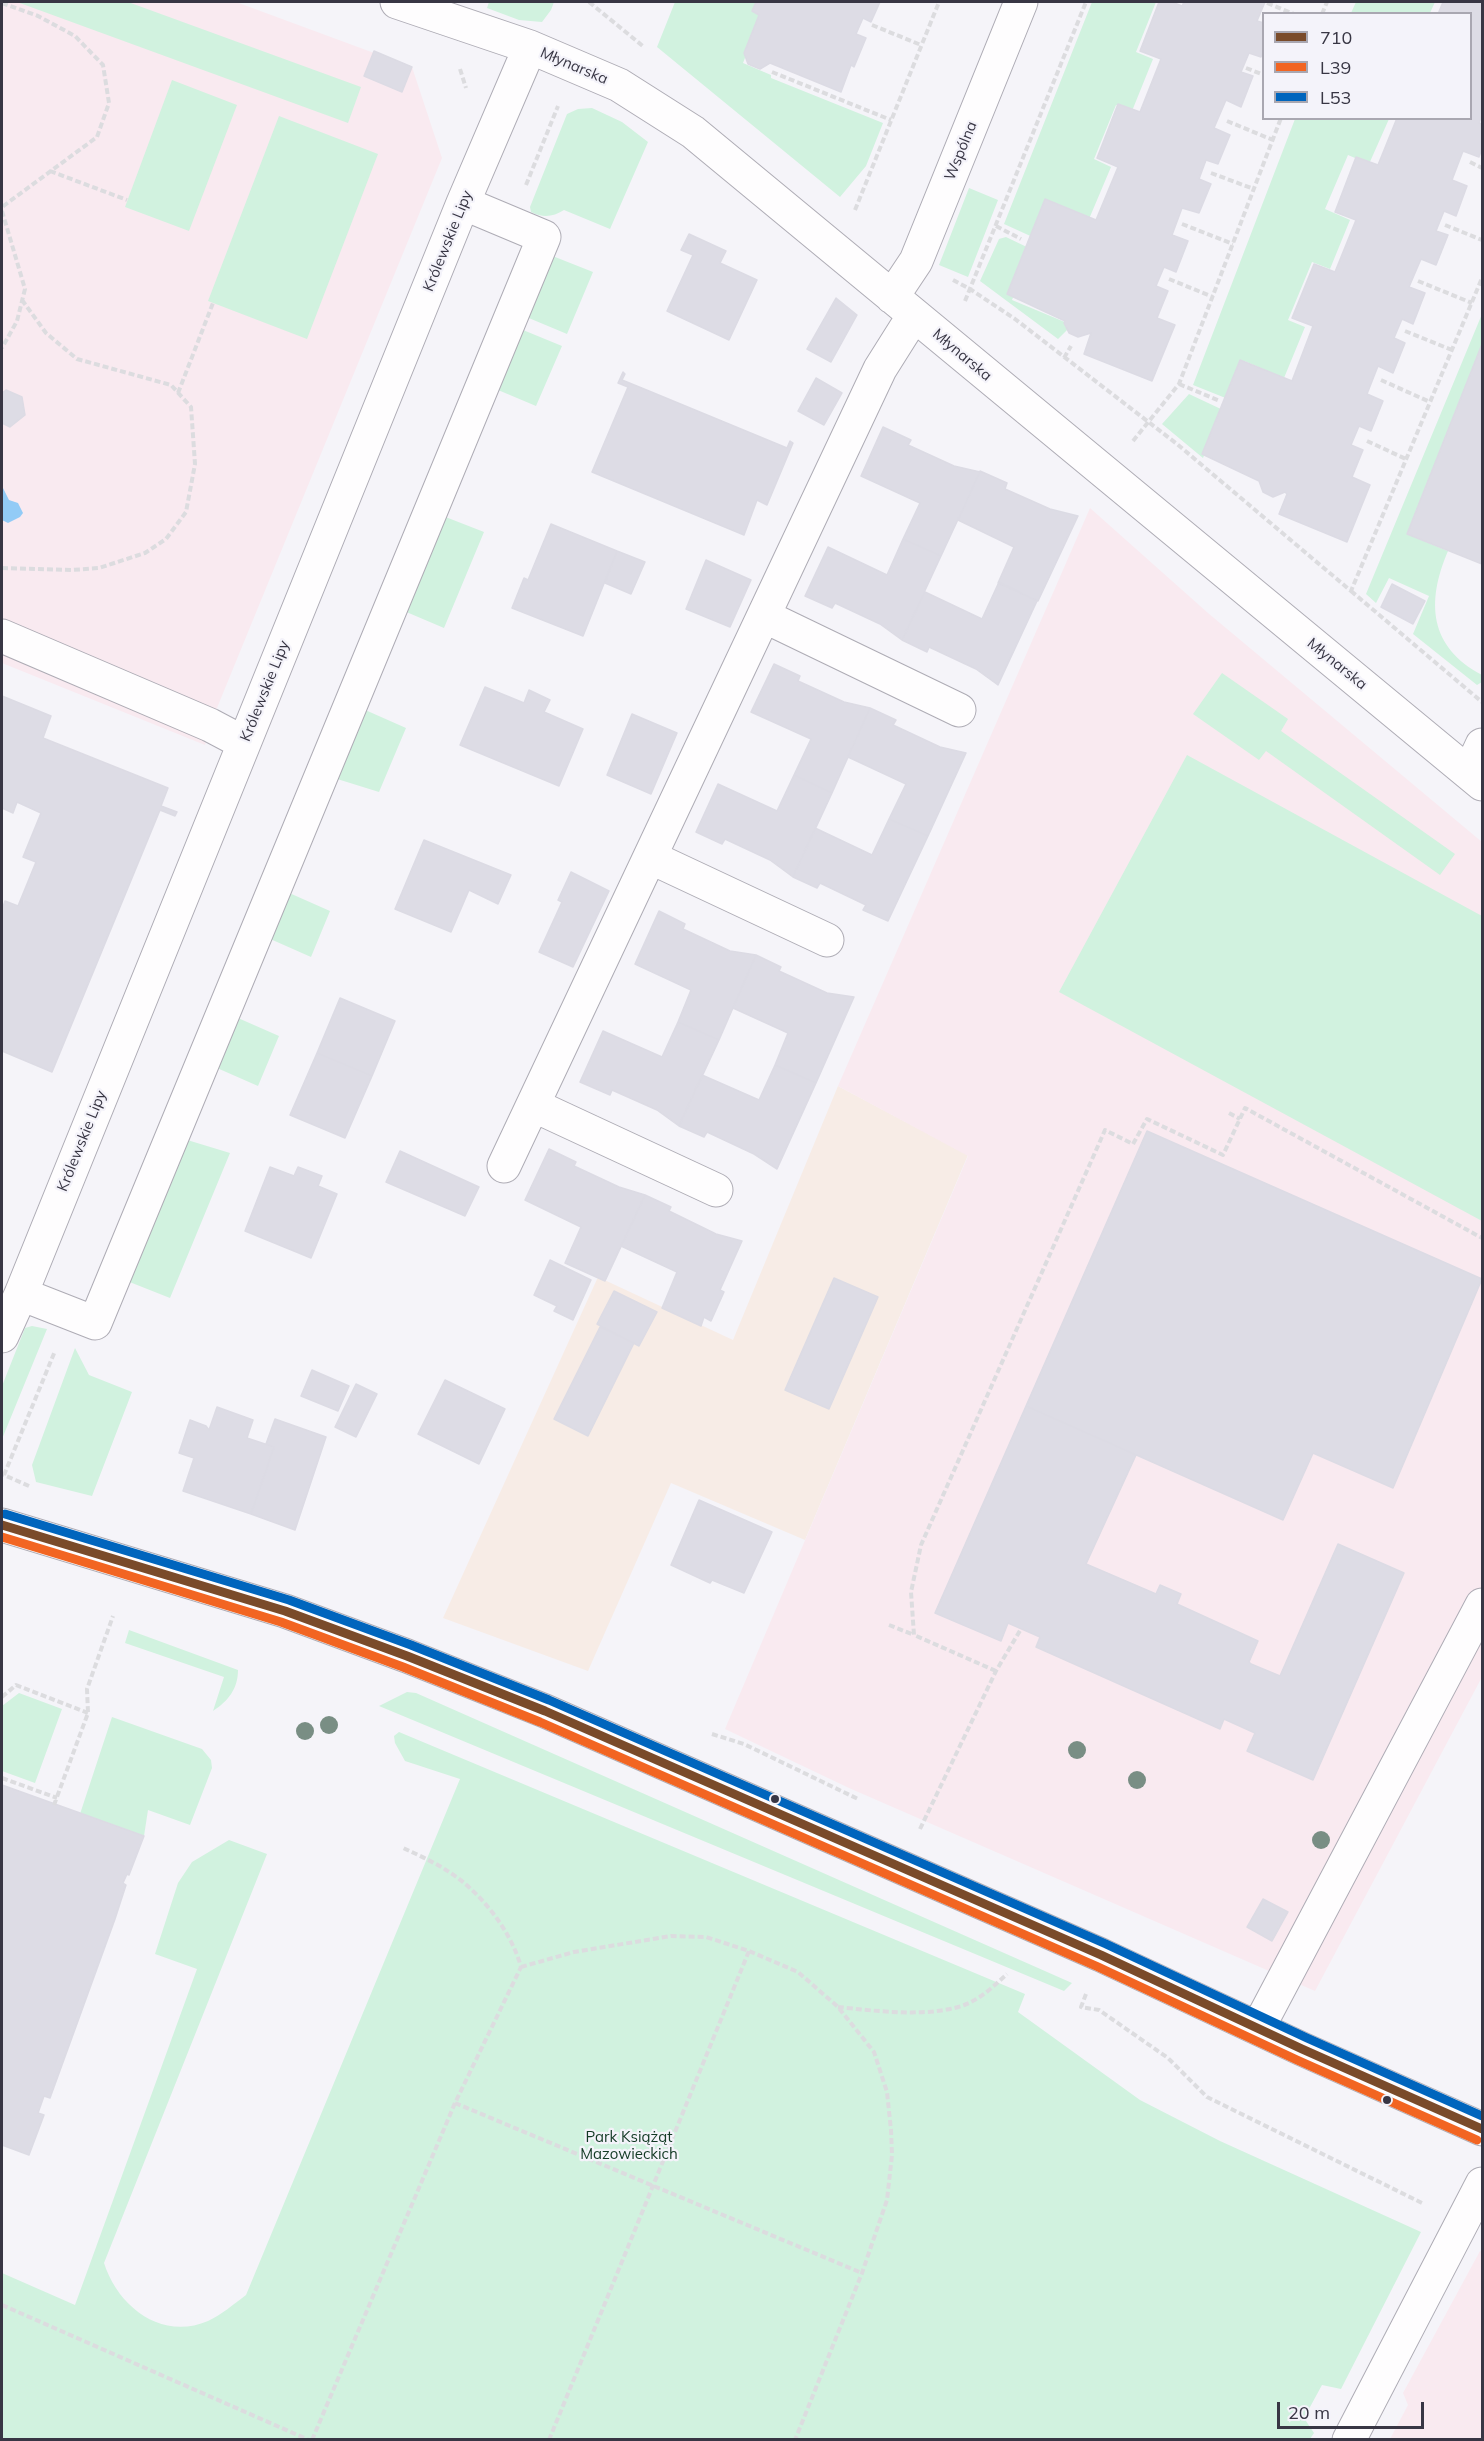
<!DOCTYPE html>
<html>
<head>
<meta charset="utf-8">
<style>
  body { margin:0 }
  #map { position:relative; width:1484px; height:2441px; overflow:hidden; background:#f5f4f9; font-family:Mulish,sans-serif }
  canvas { display:block }
  .frame { position:absolute; inset:0; border:3px solid #383644; pointer-events:none }
  .legend { position:absolute; left:1262px; top:12px; width:210px; height:108px; box-sizing:border-box; background:#f4f3fa; border:2px solid #a9a7b1; margin:0; padding:8px 10px; list-style:none; font-size:18px; color:#383644 }
  .legend li { display:flex; align-items:center; gap:12px; height:30px }
  .legend b { width:30px; border:2px solid #a9a7b1 }
  .scale { position:absolute; left:1277px; top:2402px; width:147px; height:27px; box-sizing:border-box; border:3px solid #383644; border-top:0; padding-left:8px; font-size:18px; line-height:21px; white-space:nowrap; color:#383644; -webkit-text-stroke:4px #f4f3fa; paint-order:stroke }
</style>
</head>
<body>
<div id="map">
<canvas width="1484" height="2441"></canvas>
<div class="frame"></div>
<ul class="legend">
<li><b style="height:8px;background:#7a4b2a"></b>710</li>
<li><b style="height:8px;background:#f26522"></b>L39</li>
<li><b style="height:8px;background:#0065bd"></b>L53</li>
</ul>
<div class="scale">20 m</div>
</div>
<script>
const ctx = document.querySelector('canvas').getContext('2d');
ctx.lineJoin = 'round';
function fill(path, color) { ctx.fillStyle = color; ctx.fill(path, 'evenodd'); }
function stroke(path, color, width, dash) { ctx.strokeStyle = color; ctx.lineWidth = width; ctx.lineCap = dash ? 'butt' : 'round'; ctx.setLineDash(dash || []); ctx.stroke(path); }
function drawText(font, color, halo, rows, align = 'center') {
  ctx.font = font + ' Mulish,sans-serif'; ctx.lineWidth = 4.5; ctx.setLineDash([]); ctx.textBaseline = 'middle'; ctx.strokeStyle = halo; ctx.fillStyle = color; for (const [text, x, y, turn = 0] of rows) {
    ctx.save(); ctx.translate(x, y); ctx.rotate((+turn || 0) * Math.PI / 180); ctx.textAlign = isNaN(turn) ? turn : align; if (halo) ctx.strokeText(text, 0, 0); ctx.fillText(text, 0, 0); ctx.restore();
  }
}
fill(new Path2D(`
  M 838,1086 L 968,1155 L 805,1540 L 671,1483 L 588,1671 L 443,1618 L 598,1277 L 733,1340 Z`), '#f7ece6');
fill(new Path2D(`
  M 2,2 L 236,2 L 412,67 L 442,158 L 210,725 L 205,745 L 2,663 Z
  M 1090,508 L 1208,613 L 1482,842 L 1482,1677 L 1315,1991 L 849,1788 L 725,1729 L 968,1156 L 838,1086 Z
  M 1480,2251 L 1482,2252 L 1482,2439 L 1390,2439 L 1408,2405 L 1403,2393 Z`), '#f9eaf0');
fill(new Path2D(`
  M 17,2 L 128,2 L 361,87 L 348,123 Z
  M 489,2 L 554,2 L 551,10 L 542,22 L 519,20 L 487,8 Z
  M 675,2 L 756,2 L 752,11 L 762,15 L 743,63 L 771,75 L 771,78 L 883,123 L 866,166 L 840,197 L 657,47 Z
  M 1092,2 L 1156,2 L 1136,52 L 1153,59 L 1132,111 L 1116,105 L 1094,159 L 1111,167 L 1089,219 L 1037,239 L 1004,224 Z
  M 1356,2 L 1435,2 L 1430,13 L 1351,13 Z
  M 172,80 L 237,105 L 189,231 L 125,207 Z
  M 592,108 L 622,122 L 648,142 L 610,229 L 564,210 C 553,217 543,218 531,212 L 530,207 L 567,114 L 578,109 Z
  M 279,116 L 378,154 L 307,339 L 208,301 Z
  M 1295,119 L 1389,119 L 1369,164 L 1348,155 L 1325,209 L 1350,220 L 1330,269 L 1312,262 L 1288,320 L 1305,327 L 1284,378 L 1244,361 L 1228,399 L 1193,385 Z
  M 969,188 L 998,200 L 968,277 L 939,265 Z
  M 1006,237 L 1033,250 L 1012,300 L 1072,325 L 1058,339 L 980,281 L 999,239 Z
  M 550,255 L 593,272 L 567,334 L 524,316 Z
  M 1482,314 L 1482,344 L 1407,534 L 1448,551 C 1426,602 1429,647 1482,675 L 1482,682 L 1477,685 L 1413,634 L 1429,596 L 1389,578 L 1376,603 L 1366,594 Z
  M 523,330 L 562,346 L 536,406 L 498,390 Z
  M 1189,394 L 1223,410 L 1203,458 L 1162,424 Z
  M 443,516 L 484,532 L 444,628 L 404,611 Z
  M 1222,673 L 1288,719 L 1281,731 L 1455,854 L 1440,875 L 1266,751 L 1259,760 L 1193,714 Z
  M 363,709 L 406,728 L 379,792 L 334,778 Z
  M 1187,755 L 1482,916 L 1482,1221 L 1059,992 Z
  M 287,892 L 330,911 L 311,957 L 268,938 Z
  M 238,1018 L 279,1036 L 258,1086 L 217,1068 Z
  M 184,1139 L 230,1153 L 170,1298 L 127,1281 Z
  M 32,1326 L 47,1329 L 2,1439 L 2,1386 L 25,1328 Z
  M 75,1348 L 89,1375 L 132,1392 L 92,1496 L 36,1482 L 32,1465 Z
  M 129,1630 L 238,1670 C 238,1689 228,1701 213,1711 L 224,1677 L 125,1643 Z
  M 407,1692 L 416,1693 L 1072,1983 L 1064,1991 L 379,1706 Z
  M 19,1693 L 62,1709 L 35,1783 L 2,1771 L 2,1706 Z
  M 112,1717 L 202,1749 L 211,1760 L 212,1768 L 190,1825 L 148,1810 L 144,1836 L 80,1814 Z
  M 399,1732 L 1025,1994 L 1018,2012 L 1140,2100 L 1220,2141 L 1421,2232 L 1341,2389 L 1322,2385 L 1304,2418 L 1314,2433 L 1310,2439 L 2,2439 L 2,2273 L 75,2305 L 197,1969 L 155,1954 L 178,1883 L 192,1862 L 229,1840 L 267,1854 L 104,2263 C 118,2307 162,2341 208,2321 C 221,2315 234,2304 246,2295 L 460,1779 L 405,1761 L 395,1743 L 394,1736 Z`), '#d1f2df');
fill(new Path2D(`
  M 2,486 L 9,500 L 18,503 L 23,513 L 20,517 L 8,523 L 2,520 Z`), '#92cbf6');
const building = new Path2D(`
  M 756,2 L 880,2 L 871,22 L 863,18 L 856,34 L 866,38 L 854,67 L 851,65 L 841,92 L 770,63 L 760,69 L 748,64 L 744,53 L 759,15 L 752,11 Z
  M 1159,2 L 1172,2 L 1182,6 L 1184,2 L 1265,2 L 1257,21 L 1264,23 L 1264,50 L 1261,57 L 1249,53 L 1241,72 L 1253,76 L 1241,107 L 1226,100 L 1214,128 L 1230,135 L 1218,164 L 1206,160 L 1199,179 L 1211,184 L 1199,213 L 1182,208 L 1172,235 L 1188,241 L 1176,272 L 1164,267 L 1156,286 L 1168,291 L 1157,318 L 1175,325 L 1152,381 L 1084,354 L 1091,333 L 1078,337 L 1069,333 L 1064,323 L 1065,321 L 1007,294 L 1045,199 L 1096,220 L 1118,167 L 1097,158 L 1118,104 L 1140,112 L 1161,59 L 1140,51 Z
  M 1443,2 L 1482,2 L 1482,115 L 1479,123 L 1482,124 L 1482,148 L 1479,157 L 1463,151 L 1452,180 L 1467,186 L 1456,216 L 1444,211 L 1436,231 L 1448,235 L 1436,265 L 1421,259 L 1409,287 L 1425,293 L 1413,324 L 1402,319 L 1394,338 L 1405,343 L 1393,373 L 1378,366 L 1367,394 L 1383,401 L 1371,431 L 1359,426 L 1351,445 L 1363,450 L 1352,477 L 1370,485 L 1347,542 L 1279,514 L 1287,494 L 1285,492 L 1273,497 L 1263,492 L 1259,481 L 1202,454 L 1240,360 L 1292,381 L 1313,326 L 1292,318 L 1314,264 L 1335,272 L 1356,220 L 1335,212 L 1356,157 L 1378,165 L 1397,118 L 1470,118 L 1470,14 L 1438,14 Z
  M 374,51 L 412,67 L 402,92 L 364,76 Z
  M 689,234 L 726,251 L 720,263 L 757,280 L 729,340 L 667,311 L 693,255 L 681,250 Z
  M 836,298 L 857,315 L 831,362 L 807,349 Z
  M 1482,344 L 1482,564 L 1407,534 Z
  M 623,372 L 625,374 L 622,380 L 649,391 L 787,448 L 790,441 L 793,443 L 767,505 L 757,500 L 744,535 L 592,472 L 628,387 L 618,383 Z
  M 816,378 L 842,393 L 824,425 L 798,411 Z
  M 6,390 L 22,397 L 25,415 L 10,427 L 2,423 L 2,393 Z
  M 883,427 L 911,440 L 908,445 L 954,466 L 980,472 L 941,556 L 903,539 L 920,503 L 861,476 Z
  M 980,471 L 1007,483 L 1005,489 L 1050,509 L 1078,516 L 1038,601 L 998,583 L 1014,547 L 958,520 Z
  M 551,524 L 617,551 L 583,636 L 512,608 L 524,578 L 528,580 Z
  M 903,539 L 941,556 L 902,640 L 880,624 L 835,603 L 832,608 L 805,596 L 828,547 L 887,575 Z
  M 617,551 L 645,562 L 631,594 L 605,583 Z
  M 706,560 L 751,580 L 730,627 L 686,609 Z
  M 999,582 L 1037,601 L 998,685 L 976,669 L 929,647 L 927,652 L 902,640 L 925,592 L 982,619 Z
  M 1392,584 L 1425,601 L 1413,624 L 1381,607 Z
  M 774,664 L 800,676 L 798,681 L 844,702 L 870,708 L 832,793 L 794,775 L 811,739 L 751,712 Z
  M 485,687 L 524,703 L 529,690 L 550,700 L 544,712 L 583,729 L 559,786 L 460,745 Z
  M 2,696 L 51,716 L 43,738 L 168,788 L 161,806 L 177,812 L 175,816 L 160,810 L 52,1072 L 2,1051 L 2,910 L 5,901 L 18,906 L 36,862 L 23,857 L 41,813 L 17,802 L 13,813 L 2,808 Z
  M 870,708 L 896,720 L 893,725 L 940,747 L 966,753 L 928,836 L 889,819 L 906,784 L 848,757 Z
  M 632,714 L 677,733 L 651,794 L 607,775 Z
  M 794,775 L 832,793 L 793,877 L 770,860 L 725,839 L 722,844 L 696,832 L 718,784 L 777,811 Z
  M 889,819 L 928,836 L 888,921 L 863,910 L 866,905 L 820,883 L 817,888 L 793,877 L 815,828 L 872,855 Z
  M 424,840 L 511,875 L 498,904 L 469,890 L 451,932 L 395,909 Z
  M 571,872 L 609,891 L 573,967 L 539,952 L 562,902 L 558,900 Z
  M 659,911 L 685,924 L 683,929 L 730,951 L 756,955 L 719,1040 L 678,1022 L 691,990 L 635,964 Z
  M 756,955 L 781,967 L 779,971 L 827,993 L 854,997 L 816,1083 L 775,1065 L 788,1033 L 733,1008 Z
  M 340,998 L 395,1021 L 372,1076 L 317,1053 Z
  M 678,1022 L 719,1040 L 679,1126 L 657,1110 L 612,1090 L 610,1095 L 580,1082 L 603,1031 L 662,1057 Z
  M 317,1053 L 372,1076 L 345,1138 L 290,1115 Z
  M 775,1065 L 816,1083 L 777,1169 L 754,1154 L 707,1132 L 704,1137 L 679,1126 L 702,1075 L 759,1100 Z
  M 1147,1131 L 1482,1279 L 1393,1488 L 1313,1453 L 1283,1520 L 1026,1406 Z
  M 549,1149 L 576,1162 L 574,1166 L 619,1187 L 645,1195 L 605,1281 L 565,1263 L 581,1227 L 525,1200 Z
  M 400,1151 L 479,1187 L 465,1216 L 386,1182 Z
  M 270,1167 L 294,1176 L 298,1167 L 322,1176 L 318,1186 L 337,1194 L 311,1258 L 245,1231 Z
  M 645,1195 L 671,1207 L 669,1211 L 716,1234 L 742,1241 L 720,1290 L 724,1292 L 711,1321 L 704,1317 L 701,1326 L 662,1308 L 677,1272 L 621,1246 Z
  M 550,1260 L 591,1280 L 573,1320 L 554,1311 L 557,1306 L 534,1295 Z
  M 834,1278 L 878,1297 L 829,1409 L 785,1390 Z
  M 614,1291 L 657,1312 L 639,1346 L 597,1324 Z
  M 600,1327 L 634,1343 L 588,1436 L 554,1419 Z
  M 312,1370 L 349,1386 L 338,1411 L 301,1396 Z
  M 445,1380 L 505,1409 L 479,1464 L 418,1434 Z
  M 356,1384 L 377,1394 L 356,1437 L 335,1427 Z
  M 1026,1406 L 1136,1455 L 1086,1564 L 1156,1594 L 1160,1585 L 1181,1594 L 1177,1604 L 1258,1641 L 1249,1662 L 1251,1664 L 1280,1676 L 1338,1544 L 1404,1573 L 1313,1780 L 1247,1751 L 1255,1733 L 1224,1719 L 1220,1729 L 1191,1716 L 1036,1647 L 1040,1637 L 1008,1623 L 1001,1641 L 935,1613 Z
  M 217,1407 L 253,1420 L 247,1438 L 274,1447 L 251,1514 L 183,1491 L 194,1458 L 179,1453 L 190,1420 L 206,1426 L 209,1430 Z
  M 275,1419 L 326,1437 L 295,1530 L 251,1514 L 274,1447 L 266,1444 Z
  M 699,1500 L 772,1532 L 744,1593 L 712,1580 L 710,1583 L 671,1565 Z
  M 2,1785 L 144,1836 L 129,1875 L 127,1874 L 123,1883 L 126,1885 L 115,1919 L 50,2098 L 44,2096 L 38,2113 L 44,2115 L 29,2155 L 2,2145 Z
  M 1263,1899 L 1288,1912 L 1272,1941 L 1247,1927 Z`);
fill(building, '#dddce5');
stroke(building, '#dcdbe4', 1.5);
const minor = new Path2D(`
  M 397,2 L 530,47 L 619,85 L 693,132 L 1482,784
  M 892,297 L 916,261 L 1021,2
  M 764,616 L 959,710
  M 2,636 L 210,725 L 244,743
  M 1469,773 L 1482,745
  M 650,857 L 827,940
  M 533,1105 L 716,1190
  M 504,1166 L 880,369 L 914,315
  M 21,1294 L 95,1323 L 544,237 L 463,203
  M 2,1336 L 21,1294 L 463,203 L 530,47
  M 2,1525 L 285,1611 L 407,1656 L 545,1711 L 1101,1955 L 1302,2049 L 1482,2129
  M 1258,2028 L 1482,1605
  M 1349,2440 L 1482,2184`);
stroke(minor, '#aeacb5', 35);
stroke(new Path2D(`
  M 589,2 L 644,47
  M 2,3 L 38,16 L 75,36 L 103,65 L 109,103 L 97,137 L 2,207
  M 1267,3 L 1294,14
  M 1322,14 L 1327,2
  M 872,25 L 921,45
  M 1246,68 L 1264,75
  M 460,69 L 466,88
  M 772,72 L 891,120
  M 1227,121 L 1273,140
  M 1470,162 L 1482,168
  M 50,171 L 127,200
  M 1211,173 L 1254,189
  M 526,185 L 558,106
  M 855,210 L 939,2
  M 2,211 L 25,289 L 17,321 L 2,348
  M 1182,224 L 1233,244
  M 1445,225 L 1482,240
  M 996,226 L 1021,239
  M 1169,279 L 1213,297
  M 953,280 L 970,289 L 1015,319 L 1177,444 L 1351,591 L 1482,278
  M 1418,281 L 1472,303
  M 965,301 L 1086,2
  M 1405,331 L 1452,350
  M 1064,358 L 1071,346
  M 1381,380 L 1430,402
  M 1179,384 L 1220,401
  M 178,393 L 213,303
  M 1133,441 L 1179,384 L 1281,118
  M 1367,441 L 1406,459
  M 2,568 L 72,570 L 99,568 L 145,553 L 166,539 L 186,512 L 195,464 L 191,407 L 171,385 L 77,359 L 46,333 L 22,300
  M 1351,591 L 1482,702
  M 1229,1113 L 1240,1119
  M 29,1486 L 4,1475 L 55,1351
  M 889,1625 L 914,1635
  M 996,1671 L 914,1635 L 911,1592 L 921,1545 L 1105,1130 L 1133,1144 L 1147,1119 L 1223,1155 L 1245,1108 L 1482,1238
  M 2,1697 L 16,1685 L 88,1713
  M 712,1734 L 744,1744 L 858,1799
  M 2,1778 L 57,1798
  M 54,1805 L 88,1713 L 87,1689 L 113,1616
  M 920,1829 L 996,1671 L 1021,1629
  M 521,1967 L 574,1952 L 671,1936 L 706,1937 L 749,1951 L 798,1972 L 838,2007 L 874,2052 L 887,2092 L 891,2130 L 892,2155 L 887,2200 L 862,2273 L 795,2440
  M 1086,1994 L 1081,2007 L 1099,2010 L 1168,2058 L 1207,2097 L 1424,2204
  M 838,2007 C 876,2011 937,2019 971,2002 C 985,1995 996,1984 1007,1974
  M 455,2103 L 862,2273
  M 2,2305 L 309,2440
  M 312,2440 L 455,2103 L 521,1967 C 511,1930 479,1890 446,1870 C 432,1861 416,1854 401,1847
  M 549,2440 L 749,1951`), '#dcdcdf', 4, [6, 3]);
stroke(minor, '#fefdfe', 33);
stroke(new Path2D(`
  M 2,1525 L 285,1611 L 407,1656 L 545,1711 L 1101,1955 L 1302,2049 L 1482,2129`), '#7a4b2a', 9);
stroke(new Path2D(`
  M 2,1537 L 281,1622 L 403,1667 L 540,1722 L 1096,1966 L 1297,2060 L 1477,2140`), '#f26522', 9);
stroke(new Path2D(`
  M 5,1514 L 289,1600 L 411,1645 L 549,1700 L 1106,1944 L 1307,2038 L 1482,2116`), '#0065bd', 9);
ctx.fillStyle = '#798e84';
for (const [x, y] of [
  [329,1725],
  [305,1731],
  [1077,1750],
  [1137,1780],
  [1321,1840]
]) { ctx.beginPath(); ctx.arc(x, y, 9, 0, 2 * Math.PI); ctx.fill(); }
for (const [x, y, r, color] of [
  [775,1799,5,"#383644"],
  [1387,2100,5,"#383644"]
]) { const dot = new Path2D(); dot.arc(x, y, r, 0, 2 * Math.PI); ctx.fillStyle = color; ctx.fill(dot); stroke(dot, '#f4f3fa', 2); }
drawText('15px', '#383644', '#f4f3fa', [
  ["Młynarska",574,66,23],
  ["Wspólna",961,151,-68],
  ["Królewskie Lipy",448,241,-68],
  ["Młynarska",962,355,40],
  ["Młynarska",1337,664,39],
  ["Królewskie Lipy",265,691,-68],
  ["Królewskie Lipy",82,1141,-68]
]);
drawText('15px', '#133a25', '#f4f3fa', [
  ["Park Książąt",629,2137],
  ["Mazowieckich",629,2154]
]);
</script>
</body>
</html>
